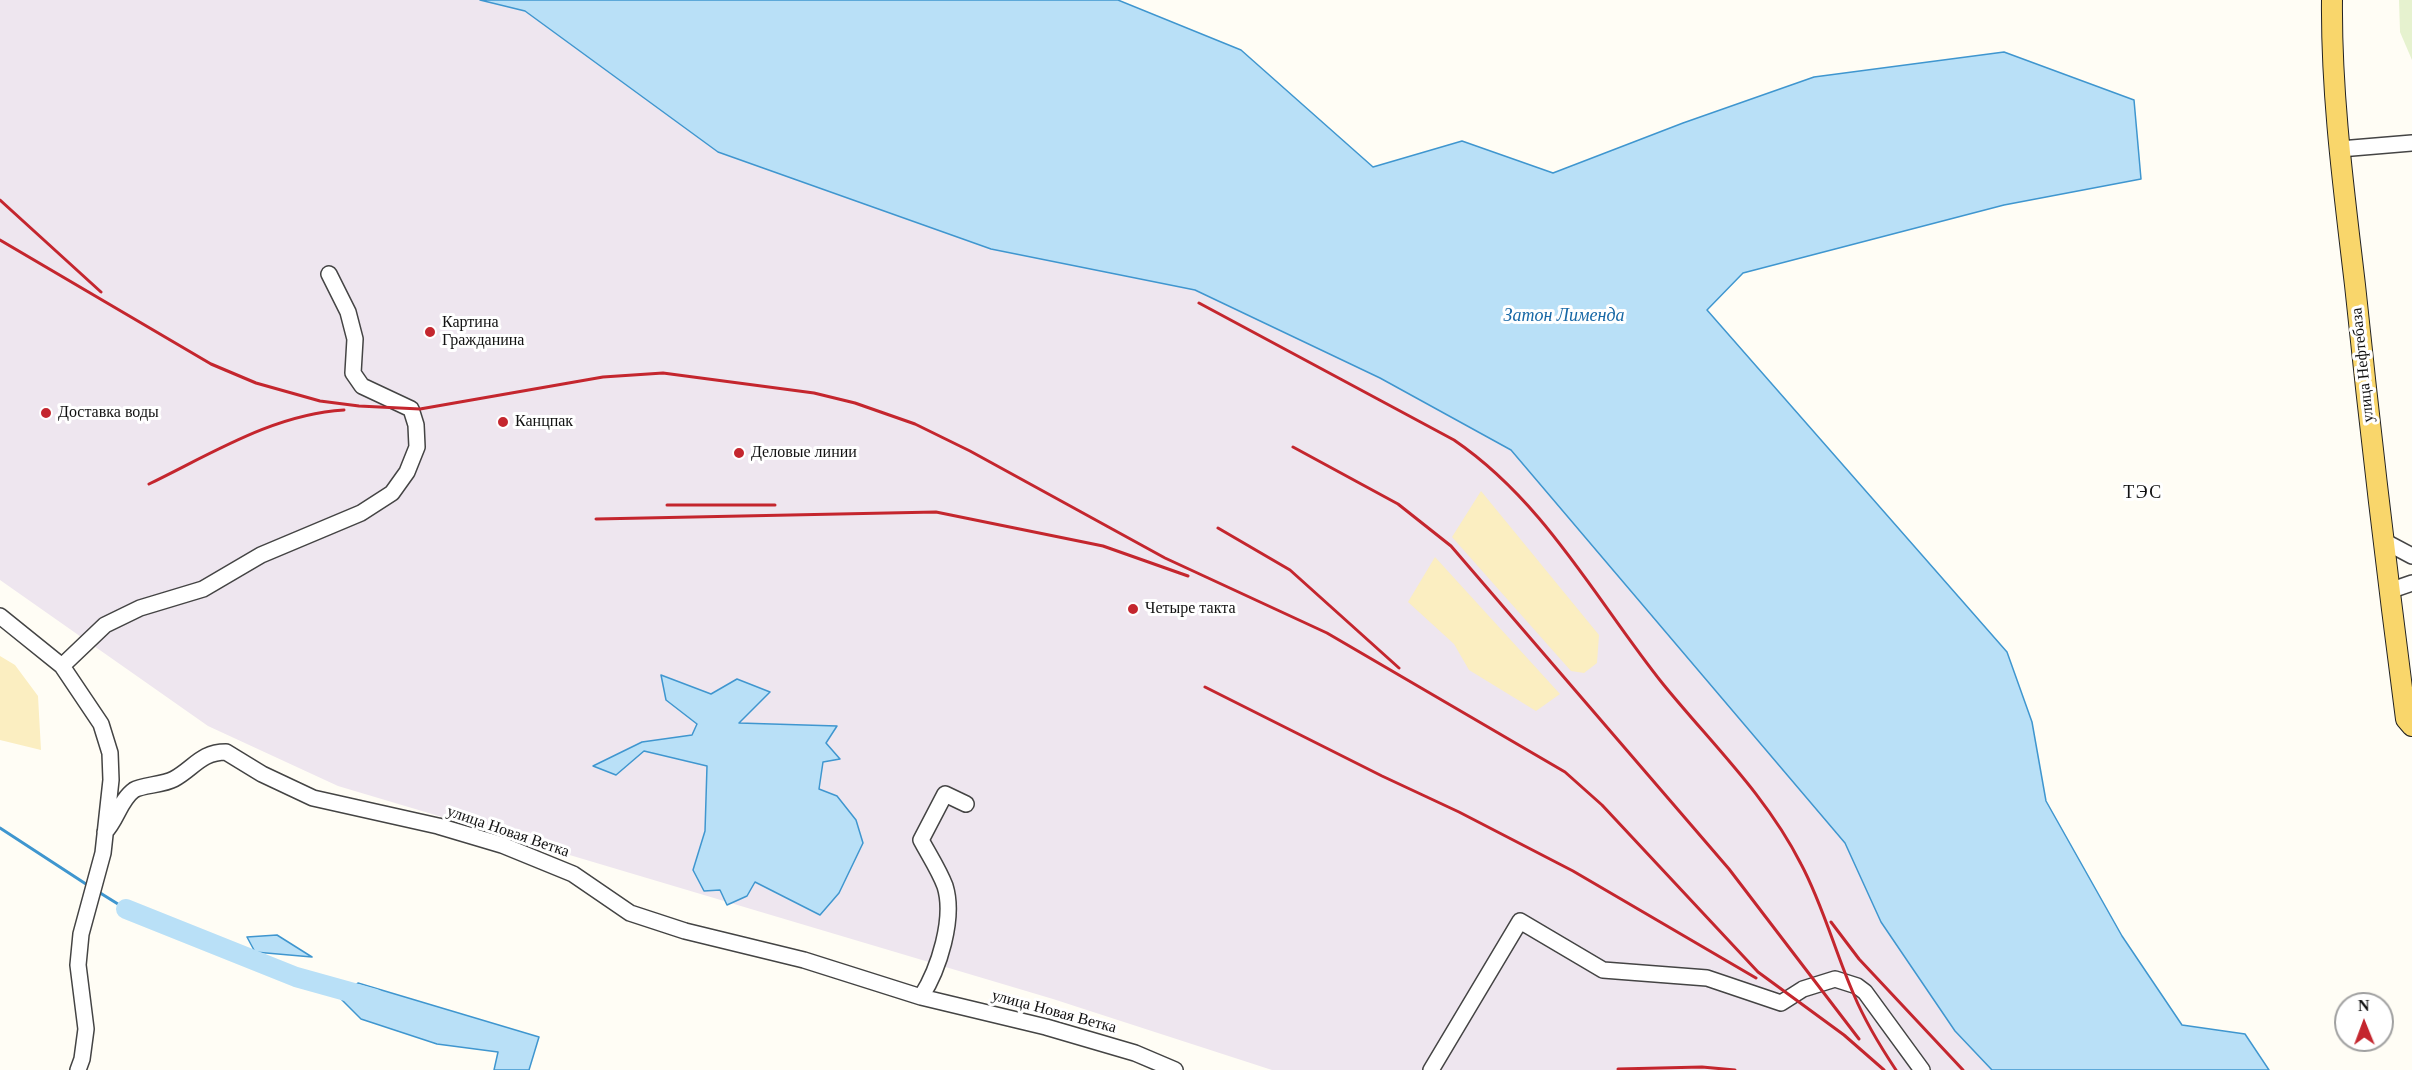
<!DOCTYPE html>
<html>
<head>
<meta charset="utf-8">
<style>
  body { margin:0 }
  #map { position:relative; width:2412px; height:1070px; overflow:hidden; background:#fffdf5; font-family:Georgia,serif }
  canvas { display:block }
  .north { position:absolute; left:2334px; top:992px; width:60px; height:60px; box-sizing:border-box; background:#fff; border:2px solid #a0a0a0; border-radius:50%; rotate:359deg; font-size:16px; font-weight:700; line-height:24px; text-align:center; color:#111 }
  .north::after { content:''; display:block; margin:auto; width:21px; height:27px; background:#c4262e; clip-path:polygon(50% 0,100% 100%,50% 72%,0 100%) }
</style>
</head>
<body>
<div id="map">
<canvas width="2412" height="1070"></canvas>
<div class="north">N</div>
</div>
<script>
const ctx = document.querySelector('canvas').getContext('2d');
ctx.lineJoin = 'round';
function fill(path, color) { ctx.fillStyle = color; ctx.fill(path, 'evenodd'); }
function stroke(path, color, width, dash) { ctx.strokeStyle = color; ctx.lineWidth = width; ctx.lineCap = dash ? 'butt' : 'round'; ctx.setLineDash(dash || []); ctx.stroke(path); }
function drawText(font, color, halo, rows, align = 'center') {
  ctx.font = font + ' Georgia,serif'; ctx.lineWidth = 6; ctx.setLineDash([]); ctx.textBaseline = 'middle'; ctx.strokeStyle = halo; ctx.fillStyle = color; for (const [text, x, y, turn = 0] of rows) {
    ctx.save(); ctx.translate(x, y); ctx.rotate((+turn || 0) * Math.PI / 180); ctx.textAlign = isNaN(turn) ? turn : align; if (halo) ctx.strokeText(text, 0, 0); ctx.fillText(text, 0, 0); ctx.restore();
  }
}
fill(new Path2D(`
  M 0,0 L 480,0 L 525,11 L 718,152 L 991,249 L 1195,290 L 1380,378 L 1511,450 L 1845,843 L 1881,922 L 1955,1031 L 1992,1070 L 1272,1070 L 1053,999 L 338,786 L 208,726 L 0,580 Z`), '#eee6ef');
fill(new Path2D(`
  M 1481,491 L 1599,635 L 1597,663 L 1584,673 L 1571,671 L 1452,537 Z
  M 1435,557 L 1560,694 L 1536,711 L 1469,670 L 1454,644 L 1408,602 Z
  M 0,656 L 15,665 L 38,696 L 41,750 L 0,740 Z`), '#fbeec1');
fill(new Path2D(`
  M 2399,0 L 2412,0 L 2412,60 L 2400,32 Z`), '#e6f2cf');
const water = new Path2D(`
  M 480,0 L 1118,0 L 1241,50 L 1373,167 L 1462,141 L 1553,173 L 1683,123 L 1814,77 L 2004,52 L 2134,100 L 2141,179 L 2004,205 L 1743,273 L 1707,310 L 2007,652 L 2032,722 L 2046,801 L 2122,936 L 2182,1025 L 2245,1034 L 2269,1070 L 1992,1070 L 1955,1031 L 1881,922 L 1845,843 L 1511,450 L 1380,378 L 1195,290 L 991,249 L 718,152 L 525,11 Z
  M 661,675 L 711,694 L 737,679 L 770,692 L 739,723 L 837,726 L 826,743 L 840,759 L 823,762 L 819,789 L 837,796 L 856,820 L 863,843 L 839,893 L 820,915 L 755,882 L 747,896 L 727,905 L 720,890 L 704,891 L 693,870 L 705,831 L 707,766 L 644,751 L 616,775 L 593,766 L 642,742 L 692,735 L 697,724 L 666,700 Z
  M 277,935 L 312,957 L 255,952 L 247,937 Z
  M 358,983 L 539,1037 L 529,1070 L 494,1070 L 498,1052 L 437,1044 L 361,1019 L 341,999 Z`);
fill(water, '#b9e0f7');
stroke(water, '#3f96cf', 1.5);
stroke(new Path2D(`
  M 0,828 L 89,886
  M 97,891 L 126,909`), '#3f96cf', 3);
stroke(new Path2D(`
  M 126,909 L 296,977 L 375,999`), '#b9e0f7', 20);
const minor = new Path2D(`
  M 2340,149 L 2412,143
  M 2382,540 L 2412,556
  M 2389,591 L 2412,583
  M 0,616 L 62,666 L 101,724 L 110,753 L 111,780 L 103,853 L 81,934 L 78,965 L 86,1029 L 82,1059 L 78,1070
  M 62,666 L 105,625 L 140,608 L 203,589 L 261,555 L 361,513 L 392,493 L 407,472 L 417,447 L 416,425 L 411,409 L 362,386 L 353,373 L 355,339 L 348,312 L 329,274
  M 105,832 C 117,820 120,800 134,790 C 142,785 163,785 174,779 C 194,768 201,752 226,752 L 262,774 L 313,798 L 438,826 L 502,845 L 573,874 L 630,913 L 685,931 L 804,960 L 921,997 C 939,969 955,918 945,886 C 939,870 929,855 921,840 L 945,794 L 966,804
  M 921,997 L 1046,1027 L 1135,1053 L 1175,1070
  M 1431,1070 L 1520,921 L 1603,970 L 1707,978 L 1781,1003 L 1803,989 L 1835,979 L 1857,986 L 1865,992 L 1922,1070`);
const major = new Path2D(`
  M 2332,0 C 2331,95 2344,191 2355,285 C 2370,430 2387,574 2406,719 L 2412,726`);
stroke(minor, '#444', 18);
stroke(major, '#222', 22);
stroke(minor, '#fff', 15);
stroke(major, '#f9d66b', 20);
stroke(new Path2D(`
  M 0,200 L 101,292
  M 0,240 L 211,364 L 256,383 L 320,401 L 359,406 L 420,409 L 603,377 L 663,373 L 814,393 L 855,403 L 915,424 L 970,451 L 1165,558 L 1327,633 L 1565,772 L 1602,805 L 1758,972 L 1844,1035 L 1884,1070
  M 1199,303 L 1454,440 C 1545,502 1596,600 1663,684 C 1711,743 1766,795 1801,864 C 1823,905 1835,952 1854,995 C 1865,1021 1880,1046 1896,1070
  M 1293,447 L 1398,504 L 1451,546 L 1729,869 L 1859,1039
  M 149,484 C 211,454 274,414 344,410
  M 667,505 L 775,505
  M 596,519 L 936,512 L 1103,546 L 1188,576
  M 1218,528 L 1290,570 L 1399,668
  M 1205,687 L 1382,776 L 1459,812 L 1573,871 L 1756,978
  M 1831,922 L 1859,959 L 1963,1070
  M 1618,1069 L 1702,1067 L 1735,1070`), '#c4262e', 3);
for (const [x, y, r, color] of [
  [430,332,6,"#c4262e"],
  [46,413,6,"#c4262e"],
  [503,422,6,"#c4262e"],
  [739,453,6,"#c4262e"],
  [1133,609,6,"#c4262e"]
]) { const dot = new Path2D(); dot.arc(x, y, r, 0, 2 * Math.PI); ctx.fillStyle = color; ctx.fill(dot); stroke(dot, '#fff', 2); }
drawText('16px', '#111', '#fff', [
  ["Картина",442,323],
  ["Гражданина",442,341],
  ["Доставка воды",58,413],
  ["Канцпак",515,422],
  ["Деловые линии",751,453],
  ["Четыре такта",1145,609]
], 'left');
drawText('16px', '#111', '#fff', [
  ["улица Нефтебаза",2363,365,-96],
  ["улица Новая Ветка",508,832,19],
  ["улица Новая Ветка",1054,1012,15]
]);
drawText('italic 18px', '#1768a6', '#fff', [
  ["Затон Лименда",1564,316]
]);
ctx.letterSpacing = '1.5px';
drawText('18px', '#111', '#fff', [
  ["ТЭС",2143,493]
]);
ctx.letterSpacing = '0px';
</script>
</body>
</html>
